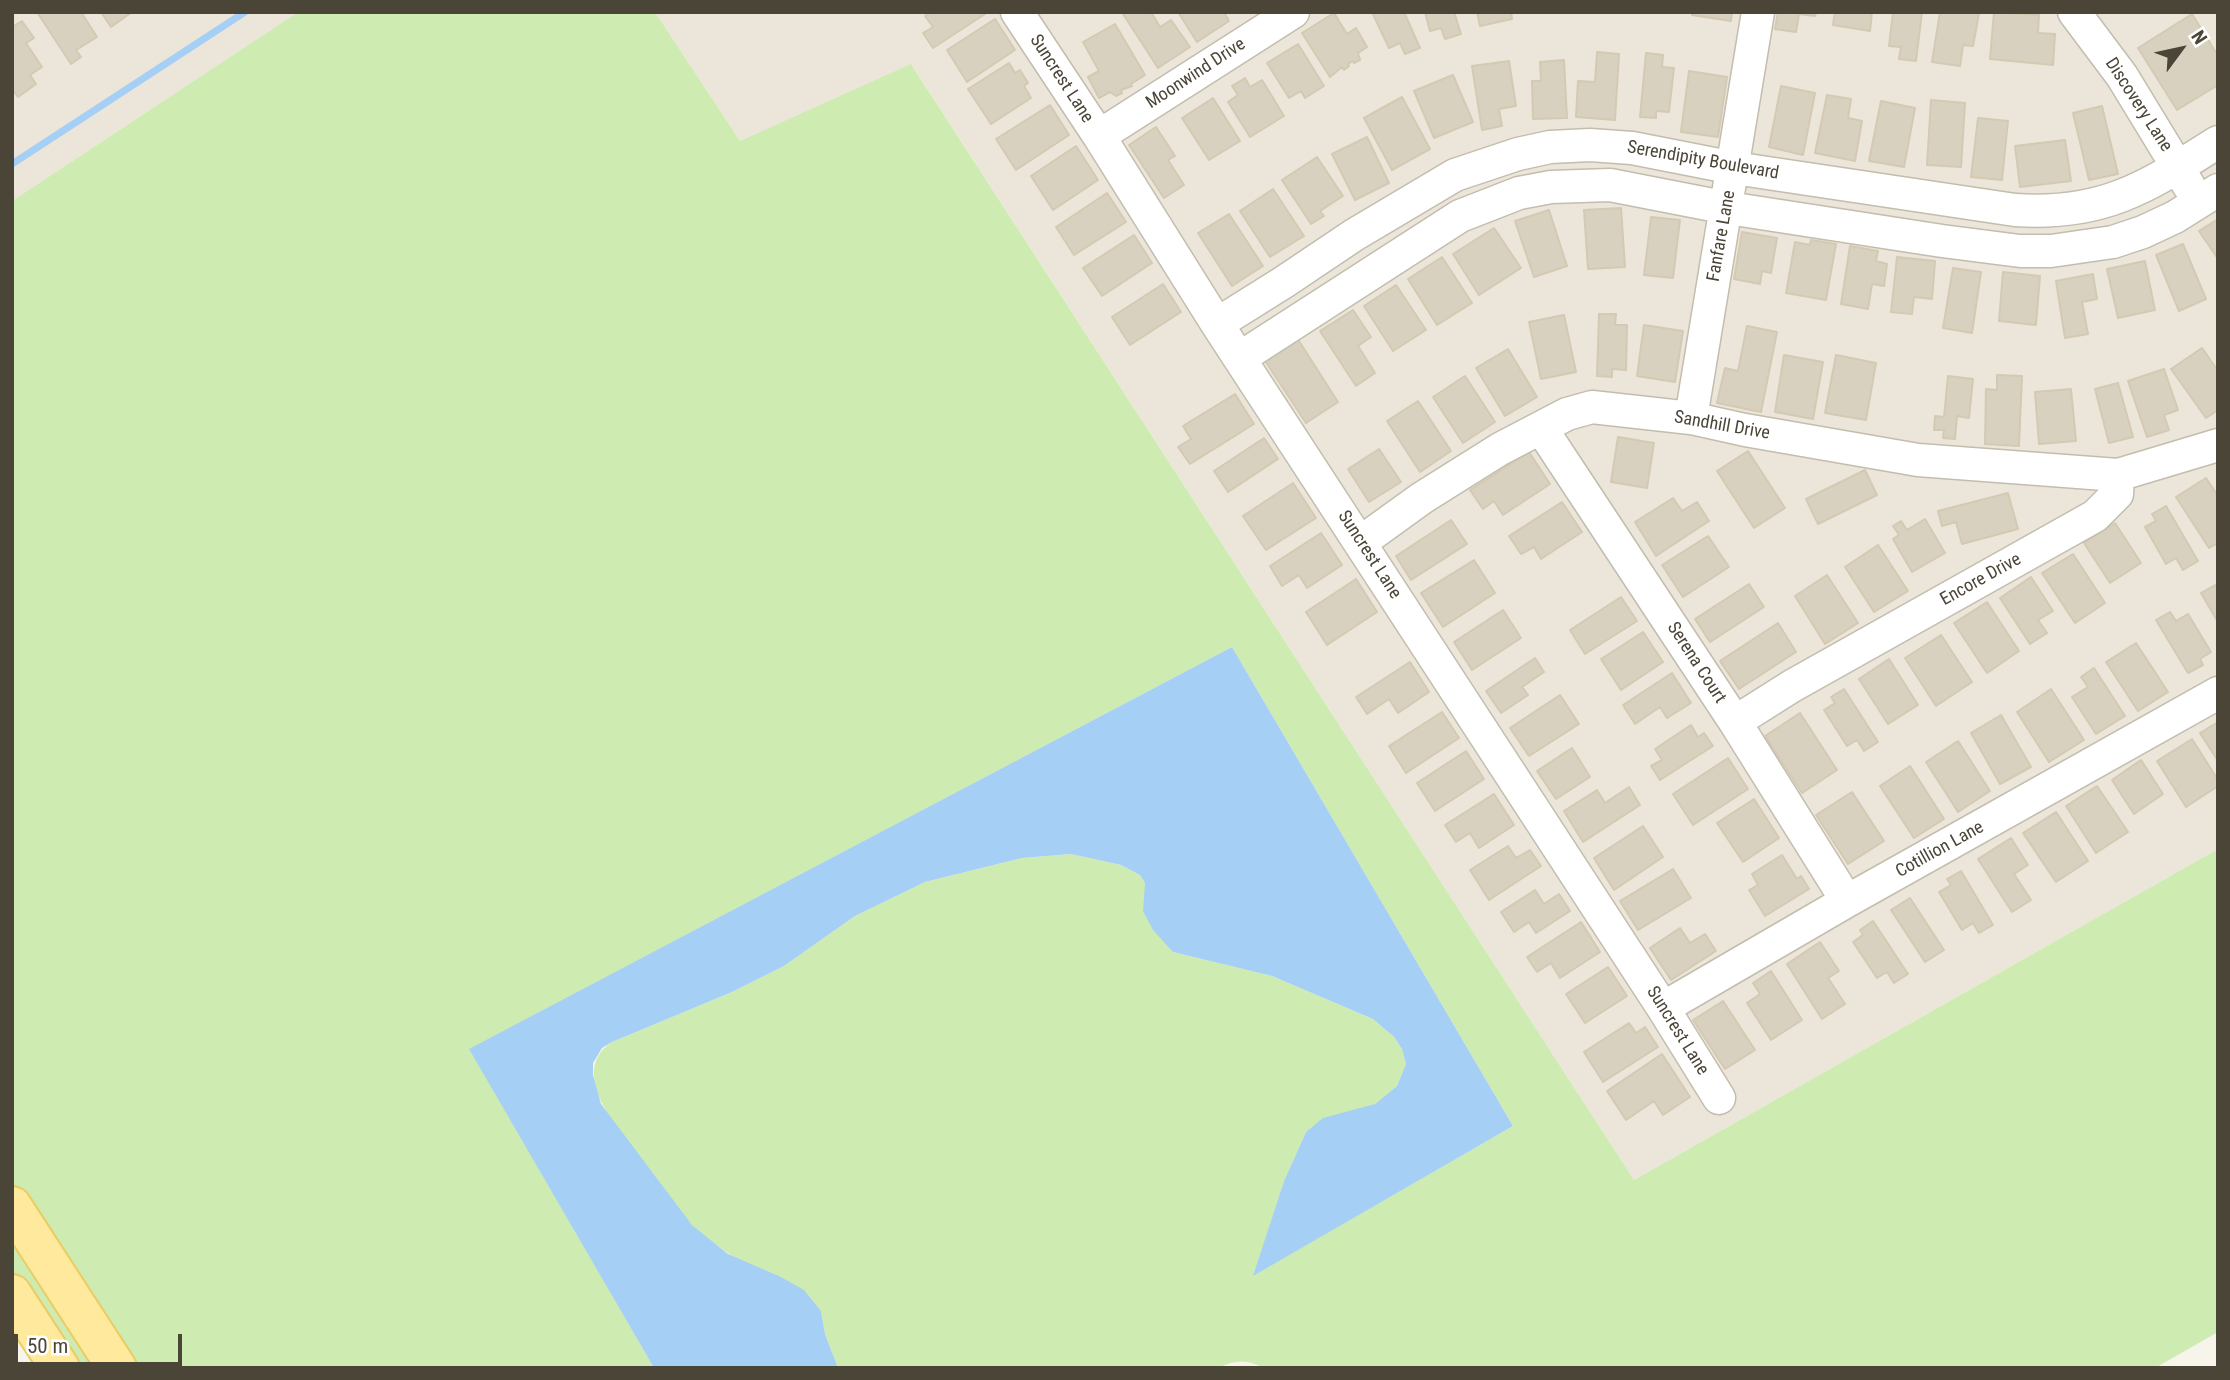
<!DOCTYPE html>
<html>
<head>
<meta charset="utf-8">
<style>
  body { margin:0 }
  #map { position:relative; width:2230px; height:1380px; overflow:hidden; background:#f6f4eb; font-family:"Roboto Condensed",sans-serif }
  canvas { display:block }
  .frame { position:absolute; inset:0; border:14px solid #4b4538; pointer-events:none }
  .north { position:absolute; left:2146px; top:14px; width:70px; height:70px; -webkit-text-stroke:5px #fff; paint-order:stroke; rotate:57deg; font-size:19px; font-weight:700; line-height:28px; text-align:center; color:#4b4538 }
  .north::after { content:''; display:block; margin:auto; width:24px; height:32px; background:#4b4538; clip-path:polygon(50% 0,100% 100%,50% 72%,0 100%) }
  .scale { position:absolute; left:14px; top:1334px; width:168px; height:32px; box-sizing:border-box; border:4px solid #4b4538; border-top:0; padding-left:9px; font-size:21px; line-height:24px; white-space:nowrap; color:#4b4538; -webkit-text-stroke:5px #fff; paint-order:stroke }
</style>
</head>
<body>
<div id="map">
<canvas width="2230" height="1380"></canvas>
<div class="frame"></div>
<div class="north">N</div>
<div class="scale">50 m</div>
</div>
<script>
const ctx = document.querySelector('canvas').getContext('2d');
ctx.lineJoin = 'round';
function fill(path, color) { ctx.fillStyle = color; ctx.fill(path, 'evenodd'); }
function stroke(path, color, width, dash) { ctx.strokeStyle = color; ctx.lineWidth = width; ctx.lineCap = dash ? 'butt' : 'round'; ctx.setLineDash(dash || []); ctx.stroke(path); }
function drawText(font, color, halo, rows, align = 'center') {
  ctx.font = font + ' "Roboto Condensed",sans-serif'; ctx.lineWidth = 6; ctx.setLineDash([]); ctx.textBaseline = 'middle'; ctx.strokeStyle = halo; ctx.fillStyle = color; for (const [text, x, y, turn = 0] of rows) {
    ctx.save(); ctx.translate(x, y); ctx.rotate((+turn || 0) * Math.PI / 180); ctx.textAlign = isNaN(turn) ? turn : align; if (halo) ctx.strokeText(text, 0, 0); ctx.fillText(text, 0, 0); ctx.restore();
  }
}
fill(new Path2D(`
  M 12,12 L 298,12 L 12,201 Z
  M 655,12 L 2218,12 L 2218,849 L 1634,1180 L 912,65 L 740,141 Z`), '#ebe6d9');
fill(new Path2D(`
  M 298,12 L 655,12 L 740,141 L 911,64 L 1634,1180 L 2218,849 L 2218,1332 L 2155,1368 L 1264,1368 C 1249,1360 1235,1359 1219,1368 L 838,1368 L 825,1334 L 821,1311 C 778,1285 733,1260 695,1228 C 679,1213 666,1190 652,1172 C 629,1142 562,1075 612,1042 L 732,992 L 784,966 L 855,916 L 925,882 L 1022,858 L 1071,854 L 1121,865 L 1140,875 L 1145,883 L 1145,892 L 1173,952 L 1272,976 L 1373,1019 L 1394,1037 L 1402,1049 L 1406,1064 L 1397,1086 L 1375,1104 L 1306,1132 L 1284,1181 L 1254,1275 L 1513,1126 L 1232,647 L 470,1049 L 654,1368 L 133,1368 L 12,1182 L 12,201 Z
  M 12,1230 L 102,1368 L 76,1368 L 12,1271 Z`), '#ceecb2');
fill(new Path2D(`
  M 1232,647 L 1513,1126 L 1253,1276 L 1284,1181 L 1306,1132 L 1323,1118 L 1375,1104 L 1397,1086 L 1406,1064 L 1402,1049 L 1394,1037 L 1373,1019 L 1272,976 L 1173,952 L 1153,930 L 1143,911 L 1145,883 L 1140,875 L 1121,865 L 1071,854 L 1022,858 L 925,882 L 855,916 L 784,966 L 732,992 L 612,1042 L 602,1048 L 593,1063 L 593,1075 L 601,1104 L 692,1225 L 728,1254 L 781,1277 L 804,1290 L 821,1311 L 825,1334 L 838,1368 L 654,1368 L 469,1049 Z`), '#a6cff5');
stroke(new Path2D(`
  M 12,164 L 245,12`), '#a6cff5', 7);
const building = new Path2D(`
  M 37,12 L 81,12 L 97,37 L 76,50 L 81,57 L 71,64 Z
  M 101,12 L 132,12 L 111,27 Z
  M 931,12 L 984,12 L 985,14 L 933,48 L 923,33 L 933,27 L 925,16 Z
  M 1126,12 L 1151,12 L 1160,27 L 1171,20 L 1190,47 L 1158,68 L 1123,14 Z
  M 1178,12 L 1224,12 L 1229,21 L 1197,42 Z
  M 1372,12 L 1404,12 L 1420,48 L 1405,54 L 1400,43 L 1389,48 Z
  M 1425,12 L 1454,12 L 1461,34 L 1445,39 L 1441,28 L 1430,31 Z
  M 1477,12 L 1511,12 L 1512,19 L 1480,26 Z
  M 1692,12 L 1732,12 L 1731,21 L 1692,15 Z
  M 1778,12 L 1816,12 L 1815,16 L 1799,14 L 1796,32 L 1775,29 Z
  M 1835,12 L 1872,12 L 1870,31 L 1833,25 Z
  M 1893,12 L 1922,12 L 1916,61 L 1899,59 L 1901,47 L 1889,46 Z
  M 1940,12 L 1979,13 L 1973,46 L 1963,45 L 1960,66 L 1932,62 Z
  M 1994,12 L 2039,15 L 2038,33 L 2055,34 L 2053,65 L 1990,59 Z
  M 1334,13 L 1347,34 L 1356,28 L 1367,47 L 1358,53 L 1360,60 L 1354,63 L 1353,61 L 1348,64 L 1349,66 L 1344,70 L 1342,67 L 1330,77 L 1302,33 Z
  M 2192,14 L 2218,56 L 2218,85 L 2177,110 L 2138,48 Z
  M 995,19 L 1015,50 L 967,82 L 947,50 Z
  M 22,21 L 34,38 L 26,43 L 42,67 L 30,75 L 36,84 L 18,97 L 12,89 L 12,27 Z
  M 1115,24 L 1145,75 L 1131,84 L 1132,86 L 1121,90 L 1122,93 L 1116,96 L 1110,92 L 1099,98 L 1088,77 L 1099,71 L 1083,42 Z
  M 1298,44 L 1324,86 L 1305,98 L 1301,91 L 1289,98 L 1267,63 Z
  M 1597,52 L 1619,54 L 1615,120 L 1576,117 L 1578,81 L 1595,82 Z
  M 1646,53 L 1663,55 L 1662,67 L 1674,68 L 1669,112 L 1656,111 L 1656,118 L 1640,117 Z
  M 1564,60 L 1567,118 L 1533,119 L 1532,81 L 1541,81 L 1540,62 Z
  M 1509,61 L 1516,106 L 1499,109 L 1502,126 L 1482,130 L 1472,66 Z
  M 1009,63 L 1015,73 L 1020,70 L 1028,83 L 1024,86 L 1031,98 L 991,124 L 968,89 Z
  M 1689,71 L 1727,77 L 1718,137 L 1681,132 Z
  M 1453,75 L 1473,122 L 1434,138 L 1414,91 Z
  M 1245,78 L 1250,87 L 1262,80 L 1284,116 L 1250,137 L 1228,102 L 1238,95 L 1232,86 Z
  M 1781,86 L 1815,93 L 1803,155 L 1769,147 Z
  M 1827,95 L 1851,99 L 1848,118 L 1862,121 L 1855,161 L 1815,153 Z
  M 1402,97 L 1430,149 L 1392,170 L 1364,118 Z
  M 1213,98 L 1240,141 L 1209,160 L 1182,118 Z
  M 1931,100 L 1965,103 L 1961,167 L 1927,165 Z
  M 1881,101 L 1915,108 L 1904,167 L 1869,161 Z
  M 1050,105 L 1069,135 L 1016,170 L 996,139 Z
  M 2102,106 L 2118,174 L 2089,180 L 2073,113 Z
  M 1978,118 L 2008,121 L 2002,180 L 1971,177 Z
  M 1156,127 L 1175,156 L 1168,160 L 1184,185 L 1164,198 L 1129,145 Z
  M 1367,137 L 1389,183 L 1355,200 L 1332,154 Z
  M 2065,140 L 2071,181 L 2020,187 L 2015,146 Z
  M 1076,146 L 1098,180 L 1053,210 L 1031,176 Z
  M 1317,157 L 1343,196 L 1320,211 L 1324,216 L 1311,224 L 1282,180 Z
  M 1273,189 L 1304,236 L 1270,257 L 1240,211 Z
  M 1107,193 L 1126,222 L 1074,255 L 1056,227 Z
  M 1621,208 L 1625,267 L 1588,269 L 1584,210 Z
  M 1549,210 L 1567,266 L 1534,277 L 1515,221 Z
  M 1229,214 L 1263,266 L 1232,286 L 1198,233 Z
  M 1651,217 L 1680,220 L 1673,278 L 1644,275 Z
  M 2218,219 L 2218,259 L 2199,231 Z
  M 1494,228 L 1521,268 L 1479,295 L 1453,254 Z
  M 1742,232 L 1777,238 L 1771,273 L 1762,271 L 1760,284 L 1734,279 Z
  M 1134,235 L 1152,263 L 1102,296 L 1083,268 Z
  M 1811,240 L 1836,244 L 1826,300 L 1786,293 L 1795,242 L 1810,245 Z
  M 2183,244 L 2206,299 L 2179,311 L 2156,255 Z
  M 1850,246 L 1878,251 L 1876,261 L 1887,264 L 1884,286 L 1872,284 L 1868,309 L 1841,304 Z
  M 1442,257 L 1472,303 L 1437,325 L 1408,279 Z
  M 1897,257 L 1935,261 L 1932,299 L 1914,297 L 1912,314 L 1891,312 Z
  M 2145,261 L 2155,310 L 2118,318 L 2107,269 Z
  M 1953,268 L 1981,272 L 1972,333 L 1943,328 Z
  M 2003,272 L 2040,276 L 2036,325 L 1999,321 Z
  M 2093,274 L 2097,299 L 2082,302 L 2088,334 L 2065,338 L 2056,281 Z
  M 1163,284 L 1181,312 L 1130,345 L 1112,317 Z
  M 1396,285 L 1426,330 L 1393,351 L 1364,306 Z
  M 1353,310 L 1371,337 L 1358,346 L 1375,373 L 1356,386 L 1320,331 Z
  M 1599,314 L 1616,314 L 1615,325 L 1627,325 L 1626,370 L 1612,369 L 1612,377 L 1597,376 Z
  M 1564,315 L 1576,372 L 1541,379 L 1529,322 Z
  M 1644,325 L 1683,331 L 1675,382 L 1637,376 Z
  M 1747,326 L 1777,332 L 1761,412 L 1717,403 L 1725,368 L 1738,371 Z
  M 1297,338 L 1338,402 L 1306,423 L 1264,359 Z
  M 2202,348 L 2218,371 L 2218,410 L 2206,418 L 2171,369 Z
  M 1508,349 L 1537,397 L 1505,416 L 1476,368 Z
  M 1784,355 L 1823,362 L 1813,419 L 1775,412 Z
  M 1836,355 L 1876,363 L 1866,420 L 1825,413 Z
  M 2164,369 L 2178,410 L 2164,415 L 2169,430 L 2147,437 L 2128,381 Z
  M 1997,375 L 2022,376 L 2019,446 L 1985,444 L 1986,389 L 1997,390 Z
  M 1465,376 L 1495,422 L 1463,443 L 1433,397 Z
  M 1948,376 L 1973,379 L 1969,418 L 1957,416 L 1955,439 L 1943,438 L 1944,430 L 1934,430 L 1935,416 L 1944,417 Z
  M 2118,383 L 2133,437 L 2109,443 L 2095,389 Z
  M 2071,389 L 2076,441 L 2039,444 L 2035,392 Z
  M 1235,394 L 1254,424 L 1190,464 L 1178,447 L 1191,439 L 1183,426 Z
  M 1418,401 L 1451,451 L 1420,472 L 1387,421 Z
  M 1618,437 L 1654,443 L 1647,488 L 1611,482 Z
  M 1264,438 L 1278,459 L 1228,492 L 1214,471 Z
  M 1379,449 L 1401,482 L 1369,502 L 1348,469 Z
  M 1748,451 L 1785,508 L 1754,528 L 1717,471 Z
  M 1529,452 L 1550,484 L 1503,515 L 1494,501 L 1483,509 L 1470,490 Z
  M 1865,470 L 1877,495 L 1818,524 L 1806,499 Z
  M 2206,478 L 2218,496 L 2218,543 L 2209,548 L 2176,497 Z
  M 1293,483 L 1316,518 L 1266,550 L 1243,516 Z
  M 2008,493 L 2018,529 L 1962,544 L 1956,522 L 1942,526 L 1938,511 Z
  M 1673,498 L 1682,511 L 1697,502 L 1709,521 L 1656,556 L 1635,522 Z
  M 1562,502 L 1582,532 L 1541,559 L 1534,547 L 1521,554 L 1509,536 Z
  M 2166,506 L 2198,561 L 2183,570 L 2176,558 L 2166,564 L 2145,527 L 2156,521 L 2152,514 Z
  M 1925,519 L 1945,553 L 1912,572 L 1893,539 L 1899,535 L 1893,526 L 1901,521 L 1907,530 Z
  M 1451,520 L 1467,544 L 1411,580 L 1396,556 Z
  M 2115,523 L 2141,563 L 2110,583 L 2084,543 Z
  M 1321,533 L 1342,565 L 1307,588 L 1299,575 L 1282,586 L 1270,566 Z
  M 1708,536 L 1729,567 L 1683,597 L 1662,565 Z
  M 1878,545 L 1908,591 L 1874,612 L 1845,567 Z
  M 2073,554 L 2105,603 L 2075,623 L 2042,573 Z
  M 1474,560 L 1495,593 L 1443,627 L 1421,593 Z
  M 1827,575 L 1858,623 L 1825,644 L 1795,596 Z
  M 2031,577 L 2053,611 L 2038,620 L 2047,633 L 2030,644 L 2000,598 Z
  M 1356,579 L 1377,612 L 1327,645 L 1306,612 Z
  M 1749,584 L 1764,607 L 1710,642 L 1695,619 Z
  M 2215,585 L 2218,590 L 2218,622 L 2201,593 Z
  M 1621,597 L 1637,621 L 1585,654 L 1570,630 Z
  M 1987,602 L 2019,651 L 1987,673 L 1954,623 Z
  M 1503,610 L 1521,638 L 1472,670 L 1454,642 Z
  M 2170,612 L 2176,621 L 2188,614 L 2211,652 L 2200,659 L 2203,665 L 2188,673 L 2156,620 Z
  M 1778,623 L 1796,652 L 1739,689 L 1720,661 Z
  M 1643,632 L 1663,662 L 1621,690 L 1601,659 Z
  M 1941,635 L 1972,682 L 1936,706 L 1905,658 Z
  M 2136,643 L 2168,692 L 2138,711 L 2106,662 Z
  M 1535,658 L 1544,672 L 1522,687 L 1528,695 L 1501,713 L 1486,691 Z
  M 1889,659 L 1918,705 L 1888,724 L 1859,679 Z
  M 1410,662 L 1429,692 L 1398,713 L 1389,699 L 1367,714 L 1356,697 Z
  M 2094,668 L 2125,716 L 2096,734 L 2072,697 L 2088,687 L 2081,677 Z
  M 1672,673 L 1691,703 L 1667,718 L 1660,707 L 1635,724 L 1623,705 Z
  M 1844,689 L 1878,742 L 1864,751 L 1857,740 L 1847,746 L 1824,710 L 1835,703 L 1831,697 Z
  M 2051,689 L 2084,740 L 2049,762 L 2017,712 Z
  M 1560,695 L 1579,724 L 1529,756 L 1510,728 Z
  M 1442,712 L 1459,738 L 1406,773 L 1389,746 Z
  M 1800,713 L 1837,770 L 1802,793 L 1765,736 Z
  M 2001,715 L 2031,767 L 2000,784 L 1971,733 Z
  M 2218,722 L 2218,761 L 2200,733 Z
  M 1691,725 L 1698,737 L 1704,733 L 1713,746 L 1660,780 L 1651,766 L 1662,760 L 1655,749 Z
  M 2192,739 L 2218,780 L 2218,786 L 2186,807 L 2157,761 Z
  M 1958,741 L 1990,791 L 1958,812 L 1926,762 Z
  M 1572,748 L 1590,777 L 1556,799 L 1537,771 Z
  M 1466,751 L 1484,779 L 1435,811 L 1417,783 Z
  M 1728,758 L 1748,789 L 1693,825 L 1673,794 Z
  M 2141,760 L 2163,794 L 2134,814 L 2112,780 Z
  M 1910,766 L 1944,819 L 1914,838 L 1880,786 Z
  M 2097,786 L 2128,832 L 2096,853 L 2066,806 Z
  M 1629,787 L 1640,805 L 1583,842 L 1564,811 L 1597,790 L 1605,803 Z
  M 1852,792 L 1884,841 L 1848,864 L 1816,815 Z
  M 1494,794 L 1514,825 L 1479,848 L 1470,833 L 1456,842 L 1445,825 Z
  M 1754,799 L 1779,838 L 1743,862 L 1717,823 Z
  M 2056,812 L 2088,861 L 2056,882 L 2023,833 Z
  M 1643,826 L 1663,857 L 1614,890 L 1594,858 Z
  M 2011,838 L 2028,865 L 2014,874 L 2031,900 L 2012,912 L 1978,859 Z
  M 1508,846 L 1516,858 L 1530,850 L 1541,866 L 1489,900 L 1470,870 Z
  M 1782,855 L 1797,879 L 1801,876 L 1809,889 L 1765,916 L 1749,890 L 1758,885 L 1752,874 Z
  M 1673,869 L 1691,898 L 1638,930 L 1620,901 Z
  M 1961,871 L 1993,925 L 1979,933 L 1973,923 L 1962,930 L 1939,892 L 1951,885 L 1947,879 Z
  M 1535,890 L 1544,904 L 1559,894 L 1570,911 L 1536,933 L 1529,922 L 1514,932 L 1501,912 Z
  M 1910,898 L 1944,950 L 1925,962 L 1891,910 Z
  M 1873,921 L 1908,974 L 1894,983 L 1887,972 L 1877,978 L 1853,942 L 1863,935 L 1860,930 Z
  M 1581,922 L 1600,952 L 1560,978 L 1551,963 L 1537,972 L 1527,957 Z
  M 1680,928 L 1690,943 L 1705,934 L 1716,951 L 1671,980 L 1650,948 Z
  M 1820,942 L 1839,971 L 1828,978 L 1845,1004 L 1822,1019 L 1787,964 Z
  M 1608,967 L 1627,996 L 1585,1023 L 1566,994 Z
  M 1771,971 L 1802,1020 L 1771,1040 L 1747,1003 L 1760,994 L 1753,983 Z
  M 1723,1001 L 1755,1050 L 1725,1069 L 1693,1020 Z
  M 1629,1023 L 1636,1033 L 1645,1027 L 1658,1047 L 1603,1082 L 1584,1052 Z
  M 1662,1054 L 1690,1097 L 1663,1115 L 1654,1101 L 1626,1120 L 1607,1091 Z`);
fill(building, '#d9d1c0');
stroke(building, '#d4c9b2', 2);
const minor = new Path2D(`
  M 1017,12 L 1099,136 L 1217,324 L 1663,1008 L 1719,1098
  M 2074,12 L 2122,76 L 2189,186
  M 1099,136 L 1293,12
  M 1217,324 L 1284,282 L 1354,235 L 1455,175 L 1518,154 L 1550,147 L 1590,145 L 1632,148 L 1734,168 L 2015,210 C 2103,216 2147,187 2218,142
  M 1240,358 L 1460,216 L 1519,193 L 1551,187 L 1610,185 L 1728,208 L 1942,241 L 2020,251 L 2051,251 L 2113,242 L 2143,232 L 2175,217 L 2218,190
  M 1691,418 L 1758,12
  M 1541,428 L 1735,722 L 1847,901
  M 1361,542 L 1422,498 L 1500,449 L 1567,414 L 1592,407 L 1691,418 L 1745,430 L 1918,460 L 2118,475
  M 1735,722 L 1792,686 L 2095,516 L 2117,494 L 2118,475 L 2218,445
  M 1663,1008 L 1847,901 L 2218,693`);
const major = new Path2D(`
  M 12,1206 L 117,1368
  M 12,1294 L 60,1368`);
stroke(minor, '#c3bdad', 35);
stroke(major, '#ebcc64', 42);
stroke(minor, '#fff', 32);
stroke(major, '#ffe99c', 38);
drawText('18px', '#4b4538', '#fff', [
  ["Moonwind Drive",1196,74,-33],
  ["Suncrest Lane",1061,79,57],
  ["Discovery Lane",2138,105,57],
  ["Serendipity Boulevard",1703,161,10],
  ["Fanfare Lane",1722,236,-80],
  ["Sandhill Drive",1722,426,10],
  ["Suncrest Lane",1369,555,57],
  ["Encore Drive",1981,580,-29],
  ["Serena Court",1696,663,57],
  ["Cotillion Lane",1940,850,-29],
  ["Suncrest Lane",1677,1031,58]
]);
</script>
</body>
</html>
